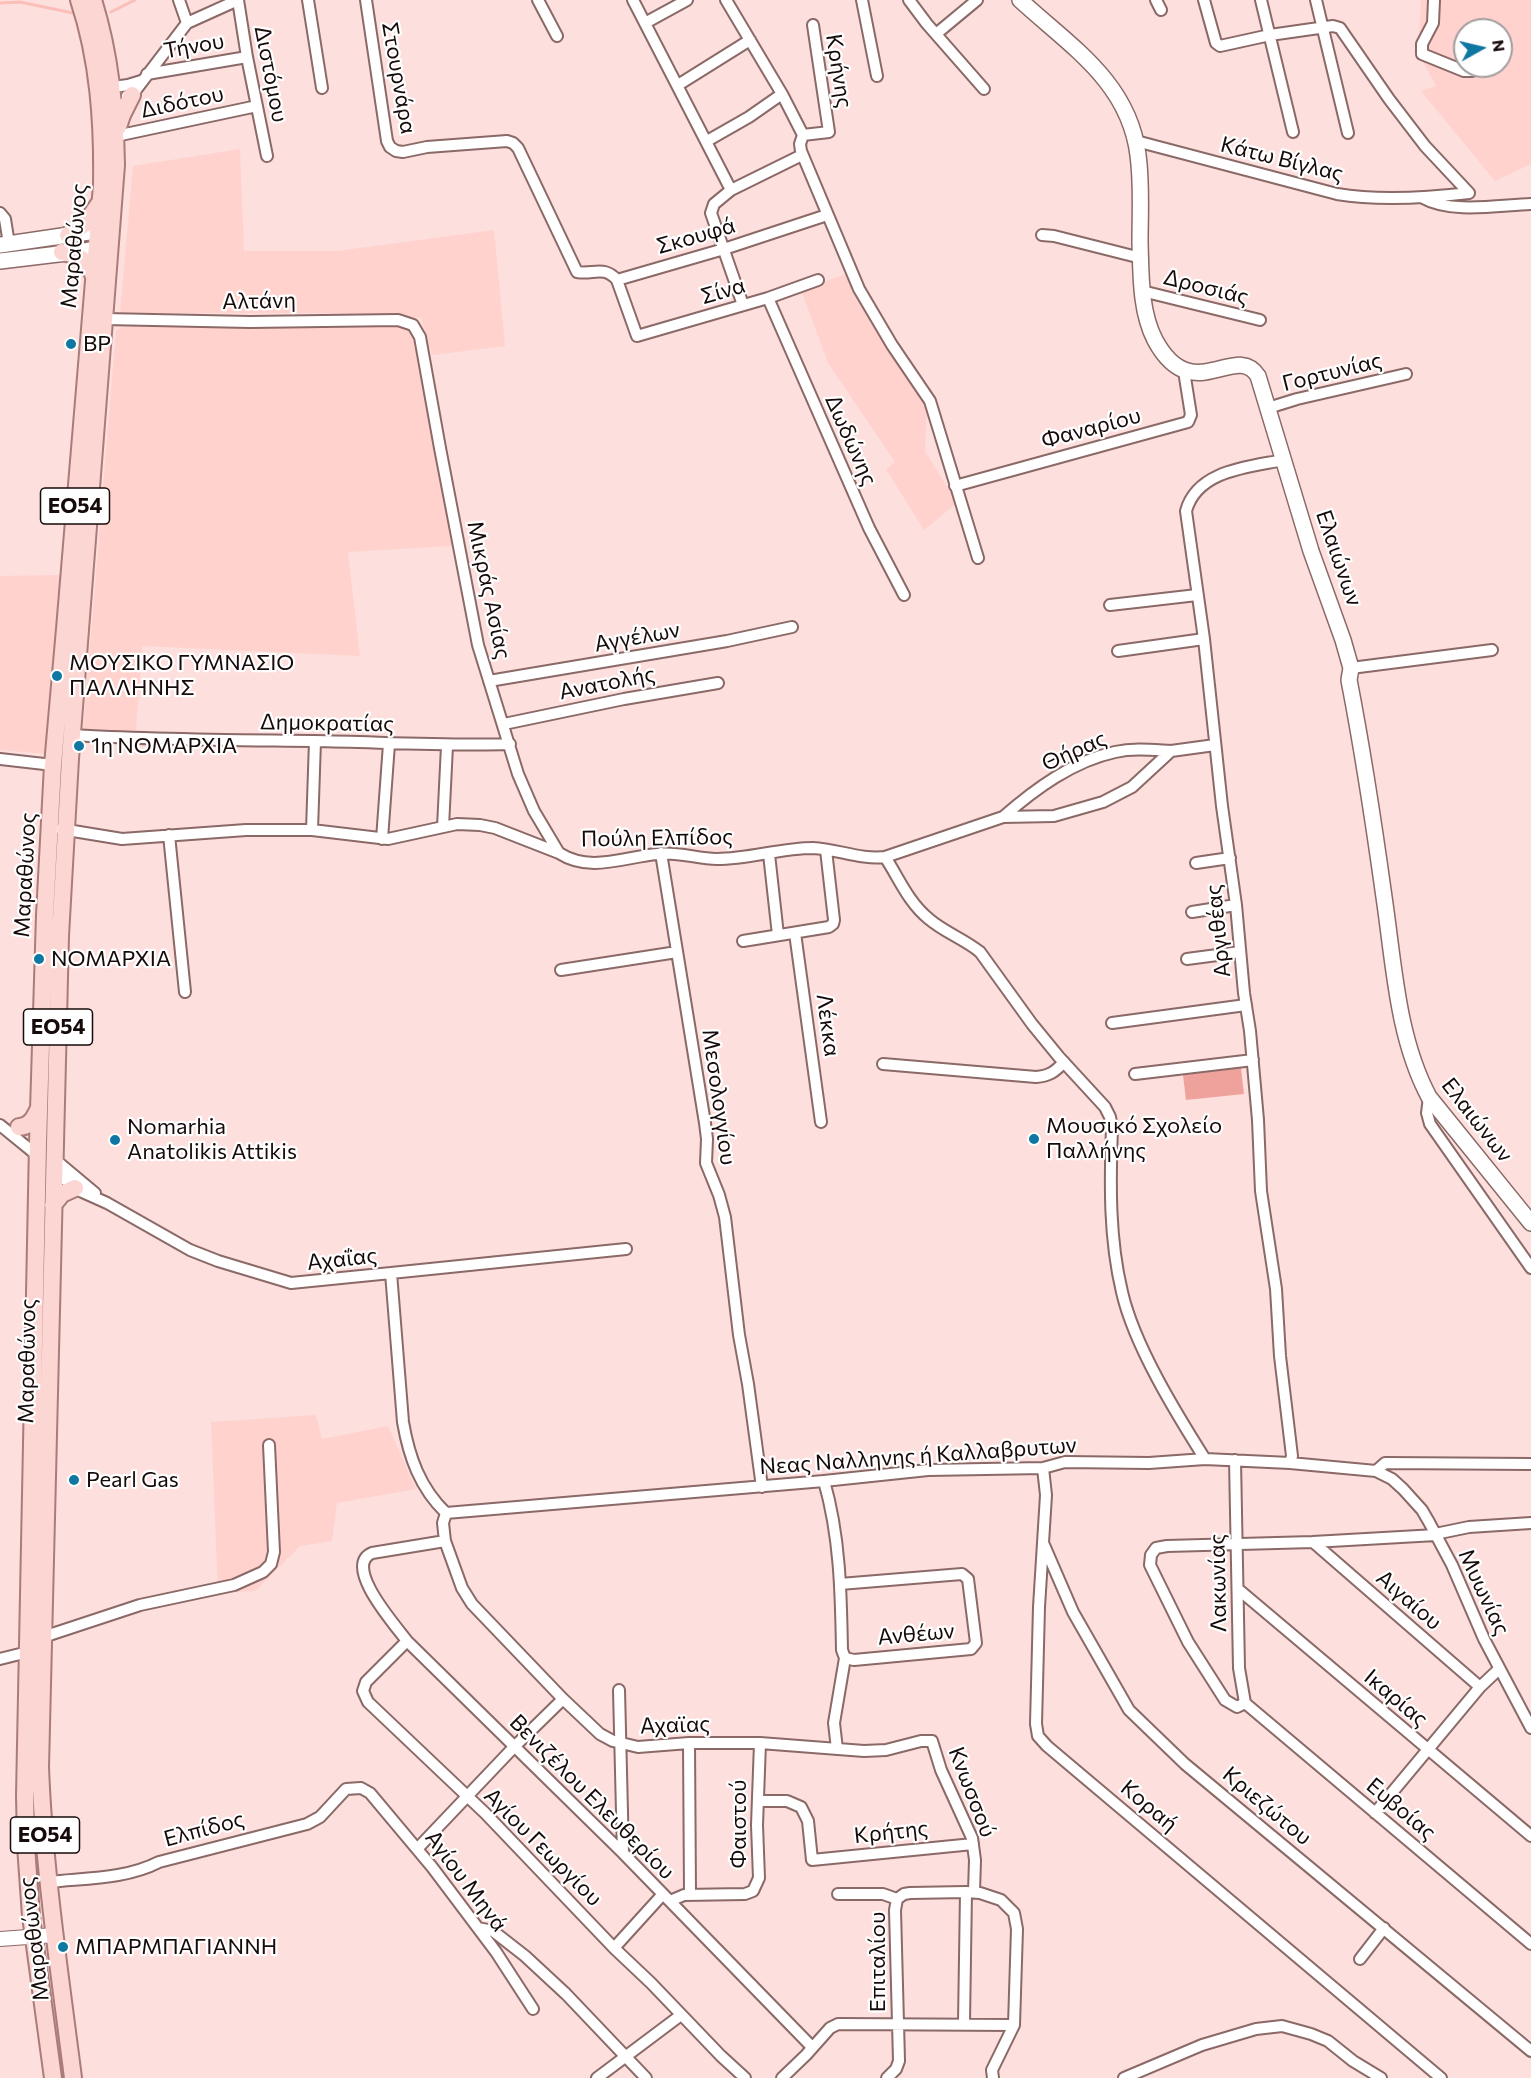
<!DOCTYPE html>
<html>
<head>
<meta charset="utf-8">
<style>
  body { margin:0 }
  #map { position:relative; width:1531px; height:2078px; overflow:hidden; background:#fddfdd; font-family:Commissioner,sans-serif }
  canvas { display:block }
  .north { position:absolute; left:1453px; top:18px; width:60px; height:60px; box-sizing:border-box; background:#fff; border:2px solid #a29d9d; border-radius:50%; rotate:82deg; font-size:16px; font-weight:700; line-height:24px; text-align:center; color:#160a0a }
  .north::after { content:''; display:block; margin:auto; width:21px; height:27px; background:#0e77a2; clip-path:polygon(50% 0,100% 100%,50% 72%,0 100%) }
</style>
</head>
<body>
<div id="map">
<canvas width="1531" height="2078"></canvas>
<div class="north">N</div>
</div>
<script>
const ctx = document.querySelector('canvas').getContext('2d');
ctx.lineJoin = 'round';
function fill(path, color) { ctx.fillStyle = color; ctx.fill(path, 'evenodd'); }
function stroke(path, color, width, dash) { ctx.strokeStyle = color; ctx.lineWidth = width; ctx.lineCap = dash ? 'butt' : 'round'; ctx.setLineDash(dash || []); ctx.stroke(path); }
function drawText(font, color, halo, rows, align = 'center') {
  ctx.font = font + ' Commissioner,sans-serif'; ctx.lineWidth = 4.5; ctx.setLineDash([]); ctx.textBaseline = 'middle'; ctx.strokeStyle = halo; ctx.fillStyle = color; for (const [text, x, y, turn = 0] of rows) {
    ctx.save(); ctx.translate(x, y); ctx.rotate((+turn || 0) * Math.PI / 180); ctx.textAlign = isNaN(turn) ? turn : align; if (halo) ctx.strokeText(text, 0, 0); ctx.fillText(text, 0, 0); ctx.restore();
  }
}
fill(new Path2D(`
  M 1421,0 L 1531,0 L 1531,164 L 1495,181 L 1421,91 L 1436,86 L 1418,52 ZM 1465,30 L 1501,30 L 1501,66 L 1465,66 Z
  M 240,149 L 244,251 L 337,251 L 494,230 L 505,346 L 432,355 L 421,318 L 328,313 L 120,313 L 133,166 Z
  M 846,274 L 927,402 L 925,451 L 957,503 L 924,530 L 886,469 L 895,462 L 828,363 L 801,290 Z
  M 129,322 L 399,324 L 410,328 L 419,346 L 431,433 L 452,546 L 348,552 L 360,656 L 142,646 L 136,732 L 86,731 L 83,730 L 116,331 Z
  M 60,575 L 45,754 L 0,750 L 0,576 Z
  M 316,1415 L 322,1439 L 388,1426 L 416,1489 L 337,1503 L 332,1541 L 300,1546 L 255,1591 L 218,1593 L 211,1422 Z`), '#ffd2ce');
fill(new Path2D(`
  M 1241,1068 L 1244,1094 L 1186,1100 L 1183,1075 Z`), '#efa19c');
stroke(new Path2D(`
  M 0,3 L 20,2 L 73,13
  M 111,12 L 135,0`), '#fbbeb9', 3);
const minor = new Path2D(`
  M 179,0 L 187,23
  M 238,0 L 247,57 L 267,156
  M 308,0 L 322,88
  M 366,0 L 387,141 L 390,147 L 396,151 L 403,152 L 427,147 L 507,141 L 513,143 L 518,148 L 577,272 C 593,275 604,265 617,280 L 724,249 L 827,215
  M 538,0 L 557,36
  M 633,0 L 731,190 L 714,204 L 711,213 L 743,305
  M 726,0 L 782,94 L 803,135 L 800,144 L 801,151 L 859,289 L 892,345 L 930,401 L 978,558
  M 862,0 L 877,76
  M 909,0 L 927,24 L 984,89
  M 1156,0 L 1161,10
  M 1204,0 L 1216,43 L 1220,46 L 1270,35 L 1333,26 L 1340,28 L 1389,99 L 1425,146 L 1469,193
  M 1261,0 L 1293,132
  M 1316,0 L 1348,133
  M 1434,0 L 1433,23 L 1422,44 L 1422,54 L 1464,71 L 1472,71
  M 645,23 L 687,0
  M 936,34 L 977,0
  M 147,74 L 247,57
  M 678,85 L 750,40
  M 106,88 L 128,85 L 141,81
  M 127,96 L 132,95 L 187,23 L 238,0
  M 803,135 L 829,132 L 813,25
  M 116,136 L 257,106
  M 707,141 L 749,117 L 782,94
  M 1136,141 L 1337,194 C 1379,201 1426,198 1469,193
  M 731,190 L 802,155
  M 1423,198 C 1451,214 1499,205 1531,204
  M 0,213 L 5,219 L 9,244
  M 1042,235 L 1054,236 L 1141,258
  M 617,280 L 637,336 L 768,298 L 818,280
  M 1142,291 L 1260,320
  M 768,298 L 869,528 L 904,595
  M 105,319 L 250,322 L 398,320 L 413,325 L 420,337 L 440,448 L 478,645 L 518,774 L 534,811 L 559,853
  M 1268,408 L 1297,399 L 1406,374
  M 1283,460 C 1249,467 1197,470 1186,511 L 1204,639 L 1222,806 L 1236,905 L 1244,993 L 1250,1031 L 1258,1120 L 1261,1191 L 1276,1289 L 1280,1356 L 1292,1456 L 1290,1463
  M 955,486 L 1188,422 L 1191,415 L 1184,371
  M 1110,605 L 1197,595
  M 1118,651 L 1204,639
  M 1351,668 L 1492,650
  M 489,681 L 727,641 L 792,627
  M 504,724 L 624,699 L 718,683
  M 72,735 C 153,740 233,740 314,741 C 379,742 444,746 510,744
  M 0,759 L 53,765
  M 1003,817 C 1035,789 1073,761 1115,752 C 1134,748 1152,750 1171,751
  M 443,827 L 447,746
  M 61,829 L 122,839 L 246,830 L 312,830 L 388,839 L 457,824 L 480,825 L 495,828 L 559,853 C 590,873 624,857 657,854 C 677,851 697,859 717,859 C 749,859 781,848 813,848 C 837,849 861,860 885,857 C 899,878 908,902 929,919 C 944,932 964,939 980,952 L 1032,1024 L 1059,1057 L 1105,1107 L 1110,1117 L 1112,1128 C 1110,1183 1109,1238 1122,1292 C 1134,1345 1176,1413 1205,1459
  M 312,830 L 315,741
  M 169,835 L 185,992
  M 382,839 L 389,744
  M 661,853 L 705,1123 L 707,1139 L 706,1163 L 719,1195 L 725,1217 L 739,1335 L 748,1384 L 762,1487
  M 769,854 L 778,935
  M 885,857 L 1003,817 L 1054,816 L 1103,802 L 1132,787 L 1171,751 L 1215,745
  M 1196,863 L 1230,858
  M 1192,912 L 1236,905
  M 795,933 L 821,1122
  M 743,941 L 829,927 L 833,924 L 834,920 L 826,850
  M 1187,959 L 1240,952
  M 561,970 L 677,952
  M 1112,1023 L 1246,1005
  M 883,1064 L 1036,1077 C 1049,1076 1055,1072 1064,1062
  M 1135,1074 L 1253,1060
  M 1429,1097 L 1427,1113 L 1430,1124 L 1531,1268
  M 0,1125 L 38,1156
  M 52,1157 L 95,1193
  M 52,1169 L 78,1190 L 107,1203 L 190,1250 L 218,1261 L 291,1283 L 391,1273 L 403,1422 C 409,1457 420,1488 446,1513 L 443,1523 L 445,1541 L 462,1588 L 472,1604 L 563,1699 L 600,1734 L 613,1741 L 638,1747 L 689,1743 L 760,1743 L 864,1751 L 886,1750 L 921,1741 L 932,1741 L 941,1770 L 972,1838 L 975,1860 L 974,1892
  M 391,1273 L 626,1249
  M 1235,1460 L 1239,1668 L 1245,1703
  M 1043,1468 L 1046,1495 L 1039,1607 L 1036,1724 L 1038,1736 L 1047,1746 L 1441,2078
  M 1376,1471 L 1385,1463 L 1531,1464
  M 824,1481 C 840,1536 841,1593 842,1650 L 845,1658 L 854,1660 L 971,1649 L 976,1643 L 968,1579 L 962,1574 L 840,1584
  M 446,1513 L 824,1481 L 928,1470 L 1043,1468 L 1065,1462 L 1149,1463 L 1205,1459 L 1290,1463 L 1376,1471 L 1392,1479 L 1403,1489 L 1422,1510 L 1429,1522 L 1452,1565 L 1484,1639 L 1531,1728
  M 445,1541 L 372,1553 C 342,1566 396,1626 407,1641 L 623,1853 L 812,2047
  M 1313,1542 L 1480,1687
  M 1044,1545 L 1073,1612 L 1129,1710 L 1185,1764 L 1531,2051
  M 1238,1589 L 1531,1836
  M 43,1637 L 140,1605 L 234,1585 L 263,1572 L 271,1564 L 274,1552 L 269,1445
  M 407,1641 L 366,1682 L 363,1691 L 368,1702 L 485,1813 L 614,1948 L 651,1983 L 721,2056 L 745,2078
  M 0,1659 L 28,1652
  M 619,1690 L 623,1853
  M 1245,1703 L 1237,1707 L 1225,1700 L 1188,1642 L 1150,1565 L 1151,1555 L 1156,1548 L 1167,1546 L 1313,1542 L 1436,1535 L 1440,1533 L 1469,1527 L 1531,1523
  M 1245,1703 L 1531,1944
  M 689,1743 L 690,1894
  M 837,1749 L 834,1723 L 845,1658
  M 759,1801 L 787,1801 L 801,1807 L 808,1821 L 812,1860 L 973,1844
  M 1375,1813 L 1480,1687 L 1499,1669
  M 418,1848 L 514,1747 L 563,1699
  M 50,1882 C 86,1878 126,1879 159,1862 L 307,1824 L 320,1817 L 346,1789 L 361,1788 L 370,1793 L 432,1867 L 496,1952 L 533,2009
  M 838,1894 L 883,1894 L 897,1899
  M 897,1899 L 904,1894 L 910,1893 L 966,1892 L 980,1893 L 1001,1900 L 1014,1913 L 1017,1929 L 1014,2025 L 992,2070 L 993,2078
  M 670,1901 L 684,1895 L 745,1894 L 753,1891 L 759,1878 L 757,1825 L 760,1743
  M 478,1928 L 493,1931 L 525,1956 L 566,1994 L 646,2078
  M 614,1948 L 663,1894
  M 1360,1959 L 1384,1928
  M 964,2023 L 966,1892
  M 597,2078 L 681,2015
  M 782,2078 L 806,2055 L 830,2028 L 838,2024 L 1014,2025
  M 887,2078 L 896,2069 L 899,2061 L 895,1910 L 897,1899
  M 1124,2078 L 1202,2045 L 1256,2029 L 1282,2026 L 1311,2034 L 1328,2041 L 1353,2061 L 1381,2078`);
const tertiary = new Path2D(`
  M 0,1939 L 55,1935`);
const secondary = new Path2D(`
  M 1020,0 C 1070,46 1129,82 1138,155 C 1142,184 1140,213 1140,242 C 1141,274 1140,311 1155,340 C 1192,409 1236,341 1258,376 L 1311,551 L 1343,640 L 1351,668 L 1349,680 C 1363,752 1374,825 1384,897 C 1394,964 1397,1037 1429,1097 L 1531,1223
  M 0,245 L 89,232 L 109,230
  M 0,261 L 108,248`);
const primary = new Path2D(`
  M 118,127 L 122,115 L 132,95
  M 68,235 L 86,223 L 99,204
  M 62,252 C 78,255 89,260 94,277
  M 19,1127 C 30,1127 35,1117 39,1108
  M 53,1205 L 62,1194 L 75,1188
  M 53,2078 L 31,1916 L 26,1846 L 25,1795 L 38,1143 L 45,915 L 53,765 L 65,629 L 102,185 C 103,123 99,60 79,0
  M 73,2078 C 60,1975 44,1871 40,1767 L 60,936 L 70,759 L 116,165 C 115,108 110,54 93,0`);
stroke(minor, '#8a6967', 14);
stroke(tertiary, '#8a6967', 16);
stroke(secondary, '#8a6967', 18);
stroke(primary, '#a97c79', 20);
stroke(minor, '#fff', 10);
stroke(tertiary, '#fff', 14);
stroke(secondary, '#fff', 15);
stroke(primary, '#fbd6d3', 16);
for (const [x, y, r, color] of [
  [71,344,6,"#0e77a2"],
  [57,676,6,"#0e77a2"],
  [79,746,6,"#0e77a2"],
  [39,959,6,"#0e77a2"],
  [1034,1139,6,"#0e77a2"],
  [115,1140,6,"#0e77a2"],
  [74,1480,6,"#0e77a2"],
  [63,1947,6,"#0e77a2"]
]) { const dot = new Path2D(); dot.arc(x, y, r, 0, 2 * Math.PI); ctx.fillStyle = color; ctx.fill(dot); stroke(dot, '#fff', 2); }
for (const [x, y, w] of [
  [75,506,69],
  [58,1027,69],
  [45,1835,69]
]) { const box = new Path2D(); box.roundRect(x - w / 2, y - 18, w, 36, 4.5); ctx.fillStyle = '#fff'; ctx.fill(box); stroke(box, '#160a0a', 1.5); }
drawText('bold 21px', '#160a0a', null, [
  ["ΕΟ54",75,506],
  ["ΕΟ54",58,1027],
  ["ΕΟ54",45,1835]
]);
drawText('22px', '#160a0a', '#fff', [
  ["Τήνου",194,46,-10],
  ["Κρήνης",839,71,81],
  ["Διστόμου",271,74,79],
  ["Στουρνάρα",399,78,80],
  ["Διδότου",182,102,-12],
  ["Κάτω Βίγλας",1282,159,14],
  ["Σκουφά",696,236,-16],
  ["Μαραθώνος",74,246,-85],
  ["Δροσιάς",1206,287,14],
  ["Σίνα",723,291,-16],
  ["Αλτάνη",259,301,-1],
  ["Γορτυνίας",1332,372,-14],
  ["Φαναρίου",1091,428,-15],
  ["Δωδώνης",851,440,66],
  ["Ελαιώνων",1339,558,71],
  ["Μικράς Ασίας",489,590,78],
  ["Αγγέλων",637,637,-10],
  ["Ανατολής",607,683,-11],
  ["Δημοκρατίας",327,723,1],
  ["Θήρας",1074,751,-24],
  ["Πούλη Ελπίδος",657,838,-1],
  ["Μαραθώνος",25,875,-87],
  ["Αργιθέας",1218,931,-96],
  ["Λέκκα",828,1025,82],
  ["Μεσολογγίου",719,1097,82],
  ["Ελαιώνων",1477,1120,52],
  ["Αχαΐας",342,1259,-6],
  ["Μαραθώνος",27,1361,-89],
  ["Νεας Nαλληνης ή Καλλαβρυτων",918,1456,-4],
  ["Λακωνίας",1218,1583,-91],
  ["Μυωνίας",1484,1592,65],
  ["Αιγαίου",1409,1600,41],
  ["Ανθέων",916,1634,-5],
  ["Ικαρίας",1396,1698,40],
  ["Αχαϊας",675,1725,-2],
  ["Κνωσσού",972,1792,69],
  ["Βενιζέλου Ελευθερίου",592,1797,45],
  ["Κοραή",1149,1806,40],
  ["Κριεζώτου",1267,1806,40],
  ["Ευβοίας",1401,1809,40],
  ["Φαιστού",739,1824,-90],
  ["Ελπίδος",204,1829,-15],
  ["Κρήτης",891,1832,-6],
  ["Αγίου Γεωργίου",543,1847,45],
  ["Αγίου Μηνά",466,1881,53],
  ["Μαραθώνος",34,1939,-97],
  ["Επιταλίου",878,1962,-90]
]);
drawText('22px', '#160a0a', '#fff', [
  ["BP",83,344],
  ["ΜΟΥΣΙΚΟ ΓΥΜΝΑΣΙΟ",69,663],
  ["ΠΑΛΛΗΝΗΣ",69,688],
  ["1η ΝΟΜΑΡΧΙΑ",91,746],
  ["ΝΟΜΑΡΧΙΑ",51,959],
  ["Μουσικό Σχολείο",1046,1126],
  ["Παλλήνης",1046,1151],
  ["Nomarhia",127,1127],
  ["Anatolikis Attikis",127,1152],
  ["Pearl Gas",86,1480],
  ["ΜΠΑΡΜΠΑΓΙΑΝΝΗ",75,1947]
], 'left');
</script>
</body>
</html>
